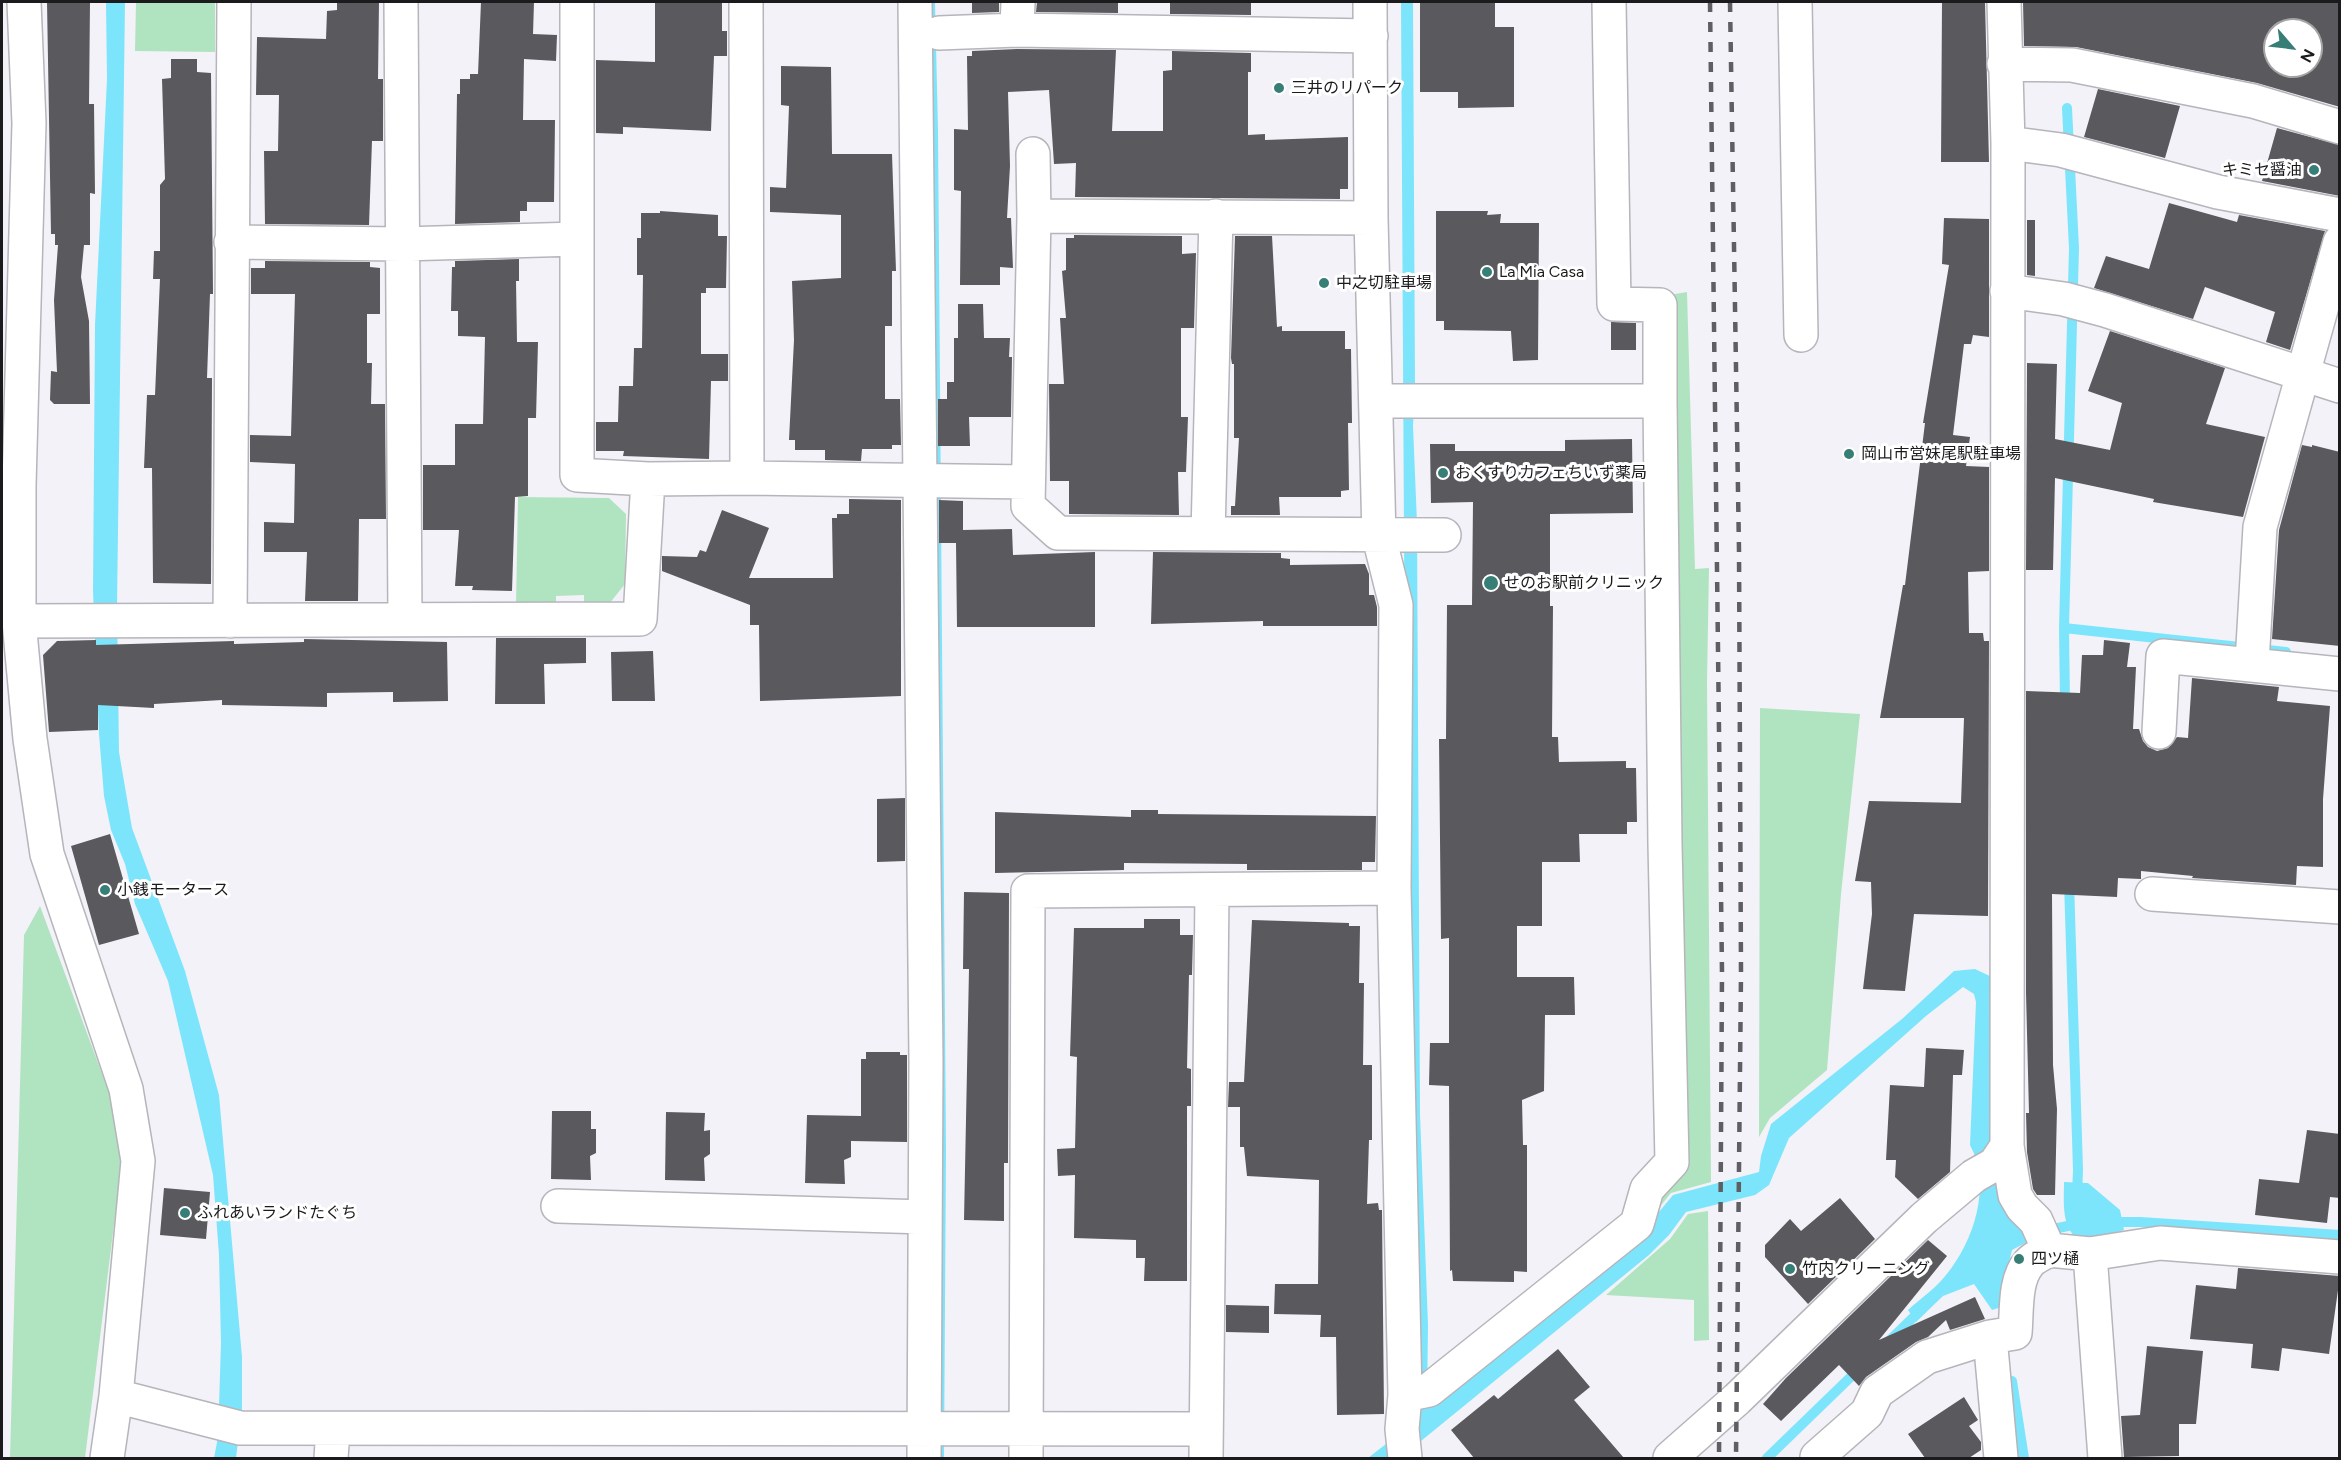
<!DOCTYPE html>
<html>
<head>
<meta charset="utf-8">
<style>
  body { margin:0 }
  #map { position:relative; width:2341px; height:1460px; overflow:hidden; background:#f3f2f8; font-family:Figtree,sans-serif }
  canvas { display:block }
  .frame { position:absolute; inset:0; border:3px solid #1b1b1d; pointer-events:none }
  .north { position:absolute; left:2263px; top:18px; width:60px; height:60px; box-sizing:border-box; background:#fff; border:2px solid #a4a4a5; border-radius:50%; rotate:118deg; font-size:16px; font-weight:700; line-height:24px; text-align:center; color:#1b1b1d }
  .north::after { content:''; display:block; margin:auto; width:21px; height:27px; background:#377e77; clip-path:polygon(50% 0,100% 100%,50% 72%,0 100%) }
</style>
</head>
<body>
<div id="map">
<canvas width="2341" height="1460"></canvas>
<div class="frame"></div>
<div class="north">N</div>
</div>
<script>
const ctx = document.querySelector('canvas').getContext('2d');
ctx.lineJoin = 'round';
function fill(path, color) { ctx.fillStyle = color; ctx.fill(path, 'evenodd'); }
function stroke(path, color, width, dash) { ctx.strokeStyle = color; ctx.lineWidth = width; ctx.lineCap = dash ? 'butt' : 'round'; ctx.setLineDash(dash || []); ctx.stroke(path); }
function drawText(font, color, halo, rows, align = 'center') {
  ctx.font = font + ' Figtree,"Noto Sans JP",sans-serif'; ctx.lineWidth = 6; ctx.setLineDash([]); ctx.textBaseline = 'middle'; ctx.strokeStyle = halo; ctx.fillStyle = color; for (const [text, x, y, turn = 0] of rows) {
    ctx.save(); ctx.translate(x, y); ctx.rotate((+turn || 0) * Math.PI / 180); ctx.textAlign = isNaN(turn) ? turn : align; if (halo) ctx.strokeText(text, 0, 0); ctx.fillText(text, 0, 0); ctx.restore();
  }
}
fill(new Path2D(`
  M 136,2 L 215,2 L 215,52 L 135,51 Z
  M 1687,292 L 1695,569 L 1709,568 L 1707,682 L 1711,1182 L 1671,1193 L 1645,1225 L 1653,1202 L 1686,1163 L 1686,1032 L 1669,295 Z
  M 518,497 L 609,498 L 626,514 L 625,584 L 609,604 L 584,605 L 584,595 L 556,596 L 556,605 L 516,605 Z
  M 1760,708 L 1860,714 L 1841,894 L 1827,1070 L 1770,1118 L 1759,1137 Z
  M 40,906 L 125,1136 L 85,1458 L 10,1458 L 24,935 Z
  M 1708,1211 L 1709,1340 L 1694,1341 L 1694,1300 L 1606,1295 L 1670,1239 L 1688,1214 Z`), '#b0e4c0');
fill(new Path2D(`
  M 106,2 L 125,2 L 117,606 L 119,752 L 132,828 L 185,971 L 219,1095 L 242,1357 L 242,1408 L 236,1458 L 214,1458 L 218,1437 L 221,1343 L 219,1255 L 213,1175 L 168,981 L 135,904 L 125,864 L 111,830 L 104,796 L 99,734 L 93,591 L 95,325 L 107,79 Z
  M 927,2 L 935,2 L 938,130 L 946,1150 L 944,1458 L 934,1458 Z
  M 1401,2 L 1413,2 L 1415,384 L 1413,426 L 1417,523 L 1420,1114 L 1428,1325 L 1427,1403 L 1640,1235 L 1673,1195 L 1759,1172 L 1761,1156 L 1771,1124 L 1902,1019 L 1954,971 L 1975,969 L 1994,978 L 1997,1119 L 1990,1139 L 1998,1182 L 2027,1242 L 2012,1250 L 2006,1274 L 2005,1306 L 1992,1310 L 1974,1284 L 1943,1296 L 1916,1322 L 1908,1310 C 1920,1299 1936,1288 1946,1275 C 1974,1241 1992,1186 1970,1145 L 1976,1002 L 1974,994 L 1963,987 L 1926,1016 L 1789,1138 L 1769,1185 L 1755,1195 L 1686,1212 L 1669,1235 L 1649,1255 L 1421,1441 L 1395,1458 L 1368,1458 L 1409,1426 Z
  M 2064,1182 L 2088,1183 L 2120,1210 L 2124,1230 L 2091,1240 L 2078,1240 C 2061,1225 2064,1203 2064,1182 Z`), '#7ce5fb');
stroke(new Path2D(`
  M 2064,628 L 2286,652
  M 2065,704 L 2064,628 L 2074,248 L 2067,108
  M 2069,882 L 2078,1170 L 2077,1196
  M 2109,1222 L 2140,1222 L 2340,1235
  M 2044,1231 L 2082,1223
  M 1890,1340 L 1922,1309
  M 2012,1381 L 2024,1458
  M 1767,1458 L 1861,1367`), '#7ce5fb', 10);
fill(new Path2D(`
  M 47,2 L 90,2 L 89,104 L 94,104 L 95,194 L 90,193 L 90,245 L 84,245 L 81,277 L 89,321 L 90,404 L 54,404 L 50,400 L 51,371 L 57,372 L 54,300 L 58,245 L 55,245 L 55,234 L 51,234 Z
  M 337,2 L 379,2 L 378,79 L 383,79 L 383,141 L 372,141 L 369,225 L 265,224 L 264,151 L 278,151 L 279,95 L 256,95 L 257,37 L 326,39 L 327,11 L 337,10 Z
  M 481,2 L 534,2 L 533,34 L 557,35 L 556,61 L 524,59 L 523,120 L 555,120 L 554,202 L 527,202 L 527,211 L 520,211 L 520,222 L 455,224 L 457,94 L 460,94 L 460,79 L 470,79 L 470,74 L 478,74 Z
  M 655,2 L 722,2 L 722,31 L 727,31 L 727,56 L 714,56 L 711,131 L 623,127 L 623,134 L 596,133 L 596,60 L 655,62 Z
  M 972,2 L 999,2 L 999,12 L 972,13 Z
  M 1037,2 L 1118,2 L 1118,13 L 1036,12 Z
  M 1170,2 L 1251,2 L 1251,15 L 1170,14 Z
  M 1420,2 L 1495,2 L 1495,27 L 1514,27 L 1514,107 L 1458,108 L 1458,92 L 1420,92 Z
  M 1942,2 L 1985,2 L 1989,162 L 1941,162 Z
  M 2023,2 L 2340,2 L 2340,107 L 2257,83 L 2076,47 L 2024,46 ZM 2275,30 L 2311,30 L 2311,66 L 2275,66 Z
  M 1017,49 L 1116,50 L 1112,131 L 1163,131 L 1163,71 L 1172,70 L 1172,51 L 1251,53 L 1251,72 L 1248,72 L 1248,135 L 1265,134 L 1265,140 L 1348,137 L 1348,189 L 1340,189 L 1340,199 L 1075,197 L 1076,163 L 1054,164 L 1049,90 L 1008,92 L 1010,166 L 1007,218 L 1011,218 L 1013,268 L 1000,267 L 1000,285 L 960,285 L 961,191 L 954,190 L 954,129 L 968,130 L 967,56 L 972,56 L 972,51 Z
  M 171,59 L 197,59 L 197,72 L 211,73 L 213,294 L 210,294 L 207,378 L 212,378 L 211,584 L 153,583 L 152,468 L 144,468 L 147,395 L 155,395 L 160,279 L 153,279 L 154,251 L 160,251 L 160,185 L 165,179 L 162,79 L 171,78 Z
  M 781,66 L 831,67 L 832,154 L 892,154 L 896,271 L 892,271 L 892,326 L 885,326 L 885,399 L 900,399 L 901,445 L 892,445 L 892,449 L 862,449 L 861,461 L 825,460 L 825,450 L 795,450 L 795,440 L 789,440 L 794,340 L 792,281 L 841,278 L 841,215 L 770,212 L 770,187 L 786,188 L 789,106 L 781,105 Z
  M 2098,89 L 2180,106 L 2165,158 L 2084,137 Z
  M 2277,128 L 2340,145 L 2340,196 L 2262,181 Z
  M 2169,203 L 2237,222 L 2239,215 L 2325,231 L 2290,350 L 2266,342 L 2275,312 L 2205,287 L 2193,319 L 2094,288 L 2106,256 L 2149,269 Z
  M 660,211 L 718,215 L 718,236 L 727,236 L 726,288 L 706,288 L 706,293 L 701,293 L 701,354 L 728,354 L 728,381 L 711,381 L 709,459 L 623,456 L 624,451 L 596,451 L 596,422 L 618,422 L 619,386 L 633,386 L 634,348 L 642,348 L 643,275 L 637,275 L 637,238 L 641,238 L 641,213 L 660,213 Z
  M 1436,211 L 1488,211 L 1487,215 L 1501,214 L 1500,223 L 1539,223 L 1538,360 L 1513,361 L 1511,331 L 1444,330 L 1444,321 L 1436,321 Z
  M 1944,218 L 1989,219 L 1989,337 L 1973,335 L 1971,344 L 1964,344 L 1953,435 L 1970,437 L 1966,466 L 1989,467 L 1989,571 L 1968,572 L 1969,633 L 1983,633 L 1984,641 L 1989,641 L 1988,916 L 1914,914 L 1905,991 L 1863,989 L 1872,914 L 1871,882 L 1855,881 L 1869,801 L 1961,803 L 1964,718 L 1880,718 L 1903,585 L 1905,585 L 1925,423 L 1923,423 L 1949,265 L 1942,264 Z
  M 2027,220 L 2035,220 L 2035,276 L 2027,275 Z
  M 1074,235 L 1182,236 L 1182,254 L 1196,253 L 1194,328 L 1181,328 L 1181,417 L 1188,417 L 1186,472 L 1178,472 L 1179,515 L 1069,514 L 1069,481 L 1050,481 L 1049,384 L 1064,384 L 1060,318 L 1066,318 L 1062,271 L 1066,270 L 1066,238 L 1074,238 Z
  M 1235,236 L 1272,236 L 1277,327 L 1282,326 L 1282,331 L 1345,331 L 1345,349 L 1351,349 L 1352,423 L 1348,423 L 1349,490 L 1341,491 L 1341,497 L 1279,497 L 1280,515 L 1231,515 L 1231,506 L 1235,506 L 1239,438 L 1234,438 L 1234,364 L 1232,364 L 1231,358 Z
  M 519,259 L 519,281 L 516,281 L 517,342 L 538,342 L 536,418 L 528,418 L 528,496 L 515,497 L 512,591 L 472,590 L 473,586 L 455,586 L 459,530 L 423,530 L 423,465 L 455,465 L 455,424 L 483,424 L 485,337 L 458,336 L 458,311 L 451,311 L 452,267 L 455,267 L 455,261 Z
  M 265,261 L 370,262 L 370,267 L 380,268 L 380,314 L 367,314 L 367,363 L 372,363 L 371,404 L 385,404 L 386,519 L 359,519 L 358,601 L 305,601 L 307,552 L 264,552 L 264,522 L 294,523 L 295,464 L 250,462 L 250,435 L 291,436 L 295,294 L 251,294 L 251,268 L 265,268 Z
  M 958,304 L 983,304 L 984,338 L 1010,338 L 1009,357 L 1012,357 L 1011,417 L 969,417 L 970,446 L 938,446 L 938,399 L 947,399 L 947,382 L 954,382 L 954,338 L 958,338 Z
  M 1611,322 L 1636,323 L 1636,350 L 1611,350 Z
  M 2110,331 L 2225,368 L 2206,424 L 2265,437 L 2243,517 L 2153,502 L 2154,499 L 2055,478 L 2053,570 L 2026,570 L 2027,363 L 2057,364 L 2055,439 L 2110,450 L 2122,403 L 2088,391 Z
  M 1632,439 L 1633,513 L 1550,514 L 1550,606 L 1553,606 L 1552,737 L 1558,737 L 1559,762 L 1626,761 L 1626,768 L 1636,768 L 1637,822 L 1627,822 L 1627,834 L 1579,834 L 1580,862 L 1542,862 L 1542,926 L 1517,926 L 1517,977 L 1574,977 L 1575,1015 L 1545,1015 L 1544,1091 L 1522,1100 L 1523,1145 L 1527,1145 L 1527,1272 L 1514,1271 L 1514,1282 L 1453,1281 L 1452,1270 L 1450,1271 L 1449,1086 L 1429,1085 L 1430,1043 L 1449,1043 L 1449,938 L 1441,939 L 1439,739 L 1446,739 L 1447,605 L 1472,605 L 1473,502 L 1431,503 L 1430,444 L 1455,444 L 1455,451 L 1565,451 L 1565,440 Z
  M 2302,445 L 2312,447 L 2312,445 L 2340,452 L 2340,646 L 2272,639 L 2279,530 Z
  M 849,499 L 901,500 L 901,696 L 760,701 L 759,625 L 750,625 L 750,605 L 662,571 L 662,556 L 697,557 L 700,550 L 706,552 L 722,510 L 769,528 L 749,578 L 833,578 L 832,518 L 837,518 L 837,514 L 849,514 Z
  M 939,500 L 963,501 L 963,530 L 1012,529 L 1013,555 L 1095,552 L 1095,627 L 957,627 L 956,543 L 939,543 Z
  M 1153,552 L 1281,553 L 1281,558 L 1290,559 L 1290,565 L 1365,564 L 1369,574 L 1369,595 L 1374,595 L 1377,607 L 1377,626 L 1263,626 L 1263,621 L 1151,624 Z
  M 496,638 L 586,638 L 586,663 L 544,664 L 545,704 L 495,704 Z
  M 304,639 L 447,642 L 448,701 L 393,702 L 393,692 L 327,693 L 327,707 L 222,705 L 222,700 L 154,704 L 154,708 L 98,705 L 98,730 L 49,732 L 43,655 L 57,641 L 96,640 L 96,645 L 234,641 L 234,644 L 304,642 Z
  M 2104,640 L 2130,643 L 2127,667 L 2136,667 L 2133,729 L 2139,729 L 2143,741 L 2148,747 L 2157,751 L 2168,748 L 2177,737 L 2188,738 L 2192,678 L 2279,687 L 2277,701 L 2330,706 L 2323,799 L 2323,867 L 2297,866 L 2296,885 L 2192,878 L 2193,876 L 2141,871 L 2141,879 L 2118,878 L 2117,897 L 2052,894 L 2053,1065 L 2057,1109 L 2055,1195 L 2037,1195 L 2033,1189 L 2027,1152 L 2026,1113 L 2029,1113 L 2026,993 L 2026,691 L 2080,693 L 2082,655 L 2103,655 Z
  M 653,651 L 655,701 L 612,701 L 611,652 Z
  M 905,798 L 905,861 L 877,862 L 877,799 Z
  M 1131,810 L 1158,810 L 1158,814 L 1376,816 L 1375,862 L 1362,862 L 1362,870 L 1247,870 L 1247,864 L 1124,863 L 1124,870 L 995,873 L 995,812 L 1131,817 Z
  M 110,834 L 139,934 L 99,945 L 71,846 Z
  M 964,892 L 1009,893 L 1008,1163 L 1004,1163 L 1004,1221 L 964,1220 L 969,969 L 963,969 Z
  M 1144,919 L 1180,919 L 1180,935 L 1193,935 L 1192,975 L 1189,975 L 1187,1068 L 1191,1069 L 1191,1106 L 1187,1106 L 1187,1281 L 1144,1281 L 1145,1258 L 1136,1258 L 1136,1240 L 1074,1238 L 1075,1175 L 1058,1176 L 1057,1149 L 1075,1148 L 1077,1057 L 1070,1056 L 1074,928 L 1144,928 Z
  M 1252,920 L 1349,923 L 1349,926 L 1360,926 L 1359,983 L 1364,983 L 1363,1065 L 1372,1065 L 1372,1140 L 1369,1140 L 1367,1204 L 1378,1203 L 1379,1210 L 1382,1210 L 1384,1414 L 1337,1415 L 1336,1337 L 1320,1337 L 1321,1315 L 1274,1314 L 1275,1284 L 1318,1284 L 1319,1180 L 1247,1176 L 1244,1147 L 1240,1147 L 1240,1107 L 1228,1107 L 1229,1082 L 1244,1082 Z
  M 1926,1048 L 1964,1050 L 1962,1075 L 1953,1075 L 1950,1172 L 1918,1199 L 1895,1177 L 1896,1160 L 1886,1160 L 1890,1085 L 1924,1087 Z
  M 866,1052 L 900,1052 L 900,1055 L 907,1055 L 907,1142 L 851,1141 L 851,1157 L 844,1160 L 845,1184 L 805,1183 L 807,1115 L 861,1116 L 861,1059 L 866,1059 Z
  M 552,1111 L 591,1111 L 591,1129 L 596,1129 L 596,1153 L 590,1156 L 591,1180 L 551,1179 Z
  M 666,1112 L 705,1113 L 704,1131 L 710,1130 L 710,1154 L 704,1158 L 705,1181 L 665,1180 Z
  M 2307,1130 L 2340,1134 L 2340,1198 L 2330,1197 L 2327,1223 L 2255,1215 L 2259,1179 L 2299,1183 Z
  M 164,1188 L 210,1192 L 206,1239 L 160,1235 Z
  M 1840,1198 L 1875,1239 L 1808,1304 L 1765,1257 L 1765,1245 L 1790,1219 L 1801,1231 Z
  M 1928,1240 L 1947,1256 L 1879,1340 L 1975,1297 L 1985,1319 L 1950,1330 L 1946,1320 L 1928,1337 L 1916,1342 L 1866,1377 L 1859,1386 L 1839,1365 L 1781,1421 L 1763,1404 L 1786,1378 Z
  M 2238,1268 L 2340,1276 L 2329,1354 L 2282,1348 L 2279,1371 L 2251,1368 L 2253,1344 L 2190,1339 L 2196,1285 L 2236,1289 Z
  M 1226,1305 L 1269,1306 L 1269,1333 L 1226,1332 Z
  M 2147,1346 L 2203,1351 L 2196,1424 L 2179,1424 L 2179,1456 L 2124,1457 L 2121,1416 L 2140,1415 Z
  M 1558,1349 L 1590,1387 L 1574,1400 L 1624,1458 L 1474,1458 L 1451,1430 L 1494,1395 L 1498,1399 Z
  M 1964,1397 L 1978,1420 L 1969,1426 L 1981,1442 L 1981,1450 L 1969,1458 L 1925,1458 L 1908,1434 Z`), '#59595e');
const minor = new Path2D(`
  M 24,2 L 29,123 L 19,485 L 19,621 L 30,739 L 47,854 L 126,1089 L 138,1161 L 116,1396 L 107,1458
  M 401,2 L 405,618
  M 577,2 L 577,475 L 648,479 L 747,478 L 1028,482
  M 746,2 L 747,478
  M 915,2 L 926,1062 L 924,1458
  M 1370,2 L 1371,218 L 1379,537 L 1396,605 L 1394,888 L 1405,1395 L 1402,1429 L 1405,1458
  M 1609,2 L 1614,304 L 1660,305 L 1660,401
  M 1795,2 L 1801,335
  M 2004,2 L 2008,143 L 2007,1146
  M 1017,30 L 1018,2
  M 939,33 L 1017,30 L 1371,36
  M 2004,64 L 2072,65 L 2253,101 L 2340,127
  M 2008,143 L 2061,150 L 2218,192 L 2340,215
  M 1033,154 L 1034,216 L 1028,506 L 1058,533 L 1444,535
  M 1034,216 L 1371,218
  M 231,242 L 402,244 L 577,239
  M 2007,291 L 2064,299 L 2105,310 L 2340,386
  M 1376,401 L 1660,401 L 1665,844 L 1672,1162 L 1647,1189 L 1637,1224 L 1429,1390 L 1405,1395
  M 1208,534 L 1216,216
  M 19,621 L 640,619 L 648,479
  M 230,621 L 234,2
  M 2252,663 L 2260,527 L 2340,242
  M 2159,732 L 2163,656 L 2340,674
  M 2152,894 L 2340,907
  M 558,1206 L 925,1217
  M 2090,1254 L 2105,1458
  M 116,1396 L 240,1428 L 1206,1429
  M 1817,1457 L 1867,1413 L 1877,1392 L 1927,1357 L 1990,1337
  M 331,1458 L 333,1430
  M 1026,1458 L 1028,891 L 1394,888
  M 1206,1458 L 1212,891
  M 1670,1458 L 1737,1399 L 1924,1218 L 1974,1176 L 1995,1164 L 2007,1146 L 2015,1195 L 2022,1207 L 2036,1221 L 2049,1250 L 2090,1254 L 2160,1243 L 2340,1257
  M 2001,1458 L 1990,1337 L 2015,1333 C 2017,1312 2014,1280 2029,1263 C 2033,1258 2042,1254 2049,1250`);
stroke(minor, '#b5b5bb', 36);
stroke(minor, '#fff', 33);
stroke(new Path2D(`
  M 1710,2 L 1722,973 L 1719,1458
  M 1730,2 L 1739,550 L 1741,974 L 1736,1458`), '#5f5e62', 4.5, [10, 10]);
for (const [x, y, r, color] of [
  [1279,88,6,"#377e77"],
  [2314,170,6,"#377e77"],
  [1487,272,6,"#377e77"],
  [1324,283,6,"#377e77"],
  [1849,454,6,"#377e77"],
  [1443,473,6,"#377e77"],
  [1491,583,8,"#377e77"],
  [105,890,6,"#377e77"],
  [185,1213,6,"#377e77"],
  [2019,1259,6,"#377e77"],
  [1790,1269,6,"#377e77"]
]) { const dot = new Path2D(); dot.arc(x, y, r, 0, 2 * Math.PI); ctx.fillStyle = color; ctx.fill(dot); stroke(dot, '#fff', 2); }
drawText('16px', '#1b1b1d', '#fff', [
  ["三井のリパーク",1291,88],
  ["キミセ醤油",2302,170,"right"],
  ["La Mia Casa",1499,272],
  ["中之切駐車場",1336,283],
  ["岡山市営妹尾駅駐車場",1861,454],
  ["おくすりカフェちいず薬局",1455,473],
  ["せのお駅前クリニック",1504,583],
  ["小銭モータース",117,890],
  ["ふれあいランドたぐち",197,1213],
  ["四ツ樋",2031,1259],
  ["竹内クリーニング",1802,1269]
], 'left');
</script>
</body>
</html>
